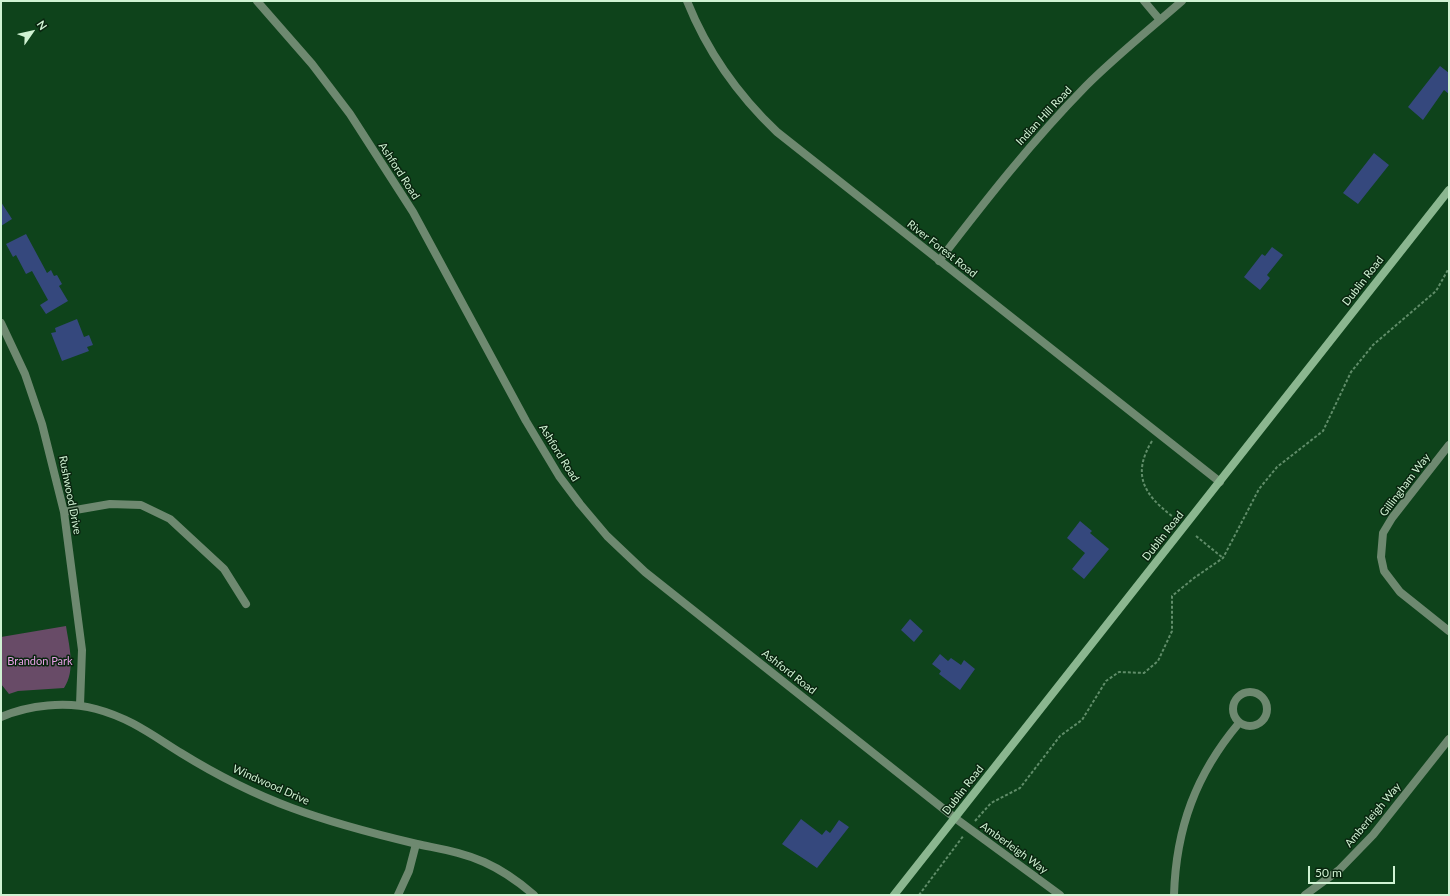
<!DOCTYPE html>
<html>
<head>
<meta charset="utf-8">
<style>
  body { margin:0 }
  #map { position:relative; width:1450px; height:896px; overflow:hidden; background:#0e431b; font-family:Lato,sans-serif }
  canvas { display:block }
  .frame { position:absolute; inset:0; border:2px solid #d0f2d3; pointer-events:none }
  .north { position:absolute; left:12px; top:12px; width:40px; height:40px; -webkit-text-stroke:3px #09250f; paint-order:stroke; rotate:56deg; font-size:11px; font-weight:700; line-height:16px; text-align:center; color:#d0f2d3 }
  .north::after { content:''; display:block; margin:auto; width:14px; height:18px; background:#d0f2d3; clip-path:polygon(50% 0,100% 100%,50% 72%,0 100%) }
  .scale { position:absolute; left:1308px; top:866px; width:87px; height:18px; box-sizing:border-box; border:2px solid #d0f2d3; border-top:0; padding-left:5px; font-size:12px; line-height:14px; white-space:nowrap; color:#d0f2d3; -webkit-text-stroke:3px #09250f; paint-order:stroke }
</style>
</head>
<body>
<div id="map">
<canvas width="1450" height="896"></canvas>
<div class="frame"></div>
<div class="north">N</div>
<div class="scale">50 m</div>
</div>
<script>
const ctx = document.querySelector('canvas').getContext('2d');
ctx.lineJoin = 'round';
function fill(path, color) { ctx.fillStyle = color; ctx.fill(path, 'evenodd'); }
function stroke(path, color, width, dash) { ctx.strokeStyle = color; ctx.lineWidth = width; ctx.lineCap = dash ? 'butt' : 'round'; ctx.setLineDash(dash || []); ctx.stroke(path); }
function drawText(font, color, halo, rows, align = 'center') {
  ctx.font = font + ' Lato,sans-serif'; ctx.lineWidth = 3; ctx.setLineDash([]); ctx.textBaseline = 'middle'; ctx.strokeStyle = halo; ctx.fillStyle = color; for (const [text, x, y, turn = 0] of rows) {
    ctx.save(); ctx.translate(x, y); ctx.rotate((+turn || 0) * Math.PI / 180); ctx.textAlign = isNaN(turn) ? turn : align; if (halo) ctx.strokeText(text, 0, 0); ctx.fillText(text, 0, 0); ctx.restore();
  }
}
fill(new Path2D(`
  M 66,626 C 69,646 76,670 64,688 L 18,691 L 9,694 L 1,684 L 1,637 Z`), '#684b67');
fill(new Path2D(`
  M 1440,66 L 1449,73 L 1449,94 L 1444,90 L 1423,120 L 1408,107 Z
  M 1374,153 L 1389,165 L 1358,204 L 1343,193 Z
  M 1,202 L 12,219 L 1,226 Z
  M 26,234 L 47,273 L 51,270 L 54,276 L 57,275 L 62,284 L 59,286 L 68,301 L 46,314 L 40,305 L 48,300 L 32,271 L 26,274 L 16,255 L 13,257 L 6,244 Z
  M 1272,247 L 1283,255 L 1267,275 L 1270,278 L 1260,290 L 1244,277 L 1262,254 L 1265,256 Z
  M 77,319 L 84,337 L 89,335 L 93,345 L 87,347 L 89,351 L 62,361 L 51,333 L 56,332 L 55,328 Z
  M 1080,521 L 1092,531 L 1090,533 L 1109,549 L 1084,579 L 1072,569 L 1085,553 L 1067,538 Z
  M 910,619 L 923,631 L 914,642 L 901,630 Z
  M 940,654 L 948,661 L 951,658 L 961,665 L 964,660 L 975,669 L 960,690 L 939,674 L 941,671 L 932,664 Z
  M 801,819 L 822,835 L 826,830 L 830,833 L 839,820 L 849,827 L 817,868 L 782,844 Z`), '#35487d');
stroke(new Path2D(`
  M 1152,441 C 1132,474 1143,494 1172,516
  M 1196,536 L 1223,558
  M 975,821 L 991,803 L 1020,788 L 1060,736 L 1082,720 L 1106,681 L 1119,672 L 1144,673 L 1158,661 L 1172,631 L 1172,596 L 1194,578 L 1223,558 L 1259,489 L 1277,467 L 1323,431 L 1351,372 L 1373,345 L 1436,291 L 1449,268
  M 919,895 L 964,835`), '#608d69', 2, [3, 2]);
stroke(new Path2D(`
  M 257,1 L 312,64 L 350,114 L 413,212 L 526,421 L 559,476 L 580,504 L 607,536 L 645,572 L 955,818 L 1060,895
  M 687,1 C 707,51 738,95 777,132 L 1220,482
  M 1144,1 L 1160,20
  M 939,261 C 986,200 1032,141 1086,86 C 1116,56 1150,29 1182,1
  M 1,323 L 25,374 L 42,424 L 64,512 L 82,650 L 80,705
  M 1449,445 L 1392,518 L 1383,533 L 1381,557 L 1384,571 L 1400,592 L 1449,631
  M 64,512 L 110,504 L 141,505 L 170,519 L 224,569 L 246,604
  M1233 709a17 17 0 1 1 34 0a17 17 0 1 1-34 0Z
  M 398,895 L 409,871 L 416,844
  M 1174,895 C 1176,828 1196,774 1239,723
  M 1305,895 L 1339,870 L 1373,835 L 1449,739`), '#6e8970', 8);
stroke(new Path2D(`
  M 1,717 C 29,705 66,701 96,709 C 130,718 152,735 181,753 C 215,774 254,794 292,808 C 332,823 375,834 417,844 C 440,849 462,852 484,862 C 502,870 519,882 534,895`), '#6e8970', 8);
stroke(new Path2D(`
  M 894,895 L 1449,190`), '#8bb790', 8);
drawText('11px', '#d0f2d3', '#09250f', [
  ["Indian Hill Road",1044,116,-47],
  ["Ashford Road",399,171,57],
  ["River Forest Road",942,249,38],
  ["Dublin Road",1363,281,-52],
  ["Ashford Road",559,453,58],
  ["Gillingham Way",1405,485,-53],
  ["Rushwood Drive",70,495,79],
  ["Dublin Road",1163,536,-52],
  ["Ashford Road",789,672,38],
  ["Windwood Drive",271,785,24],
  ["Dublin Road",963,790,-52],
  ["Amberleigh Way",1373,815,-50],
  ["Amberleigh Way",1014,848,36]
]);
drawText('11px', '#e9a1e7', '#09250f', [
  ["Brandon Park",40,661]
]);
</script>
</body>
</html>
